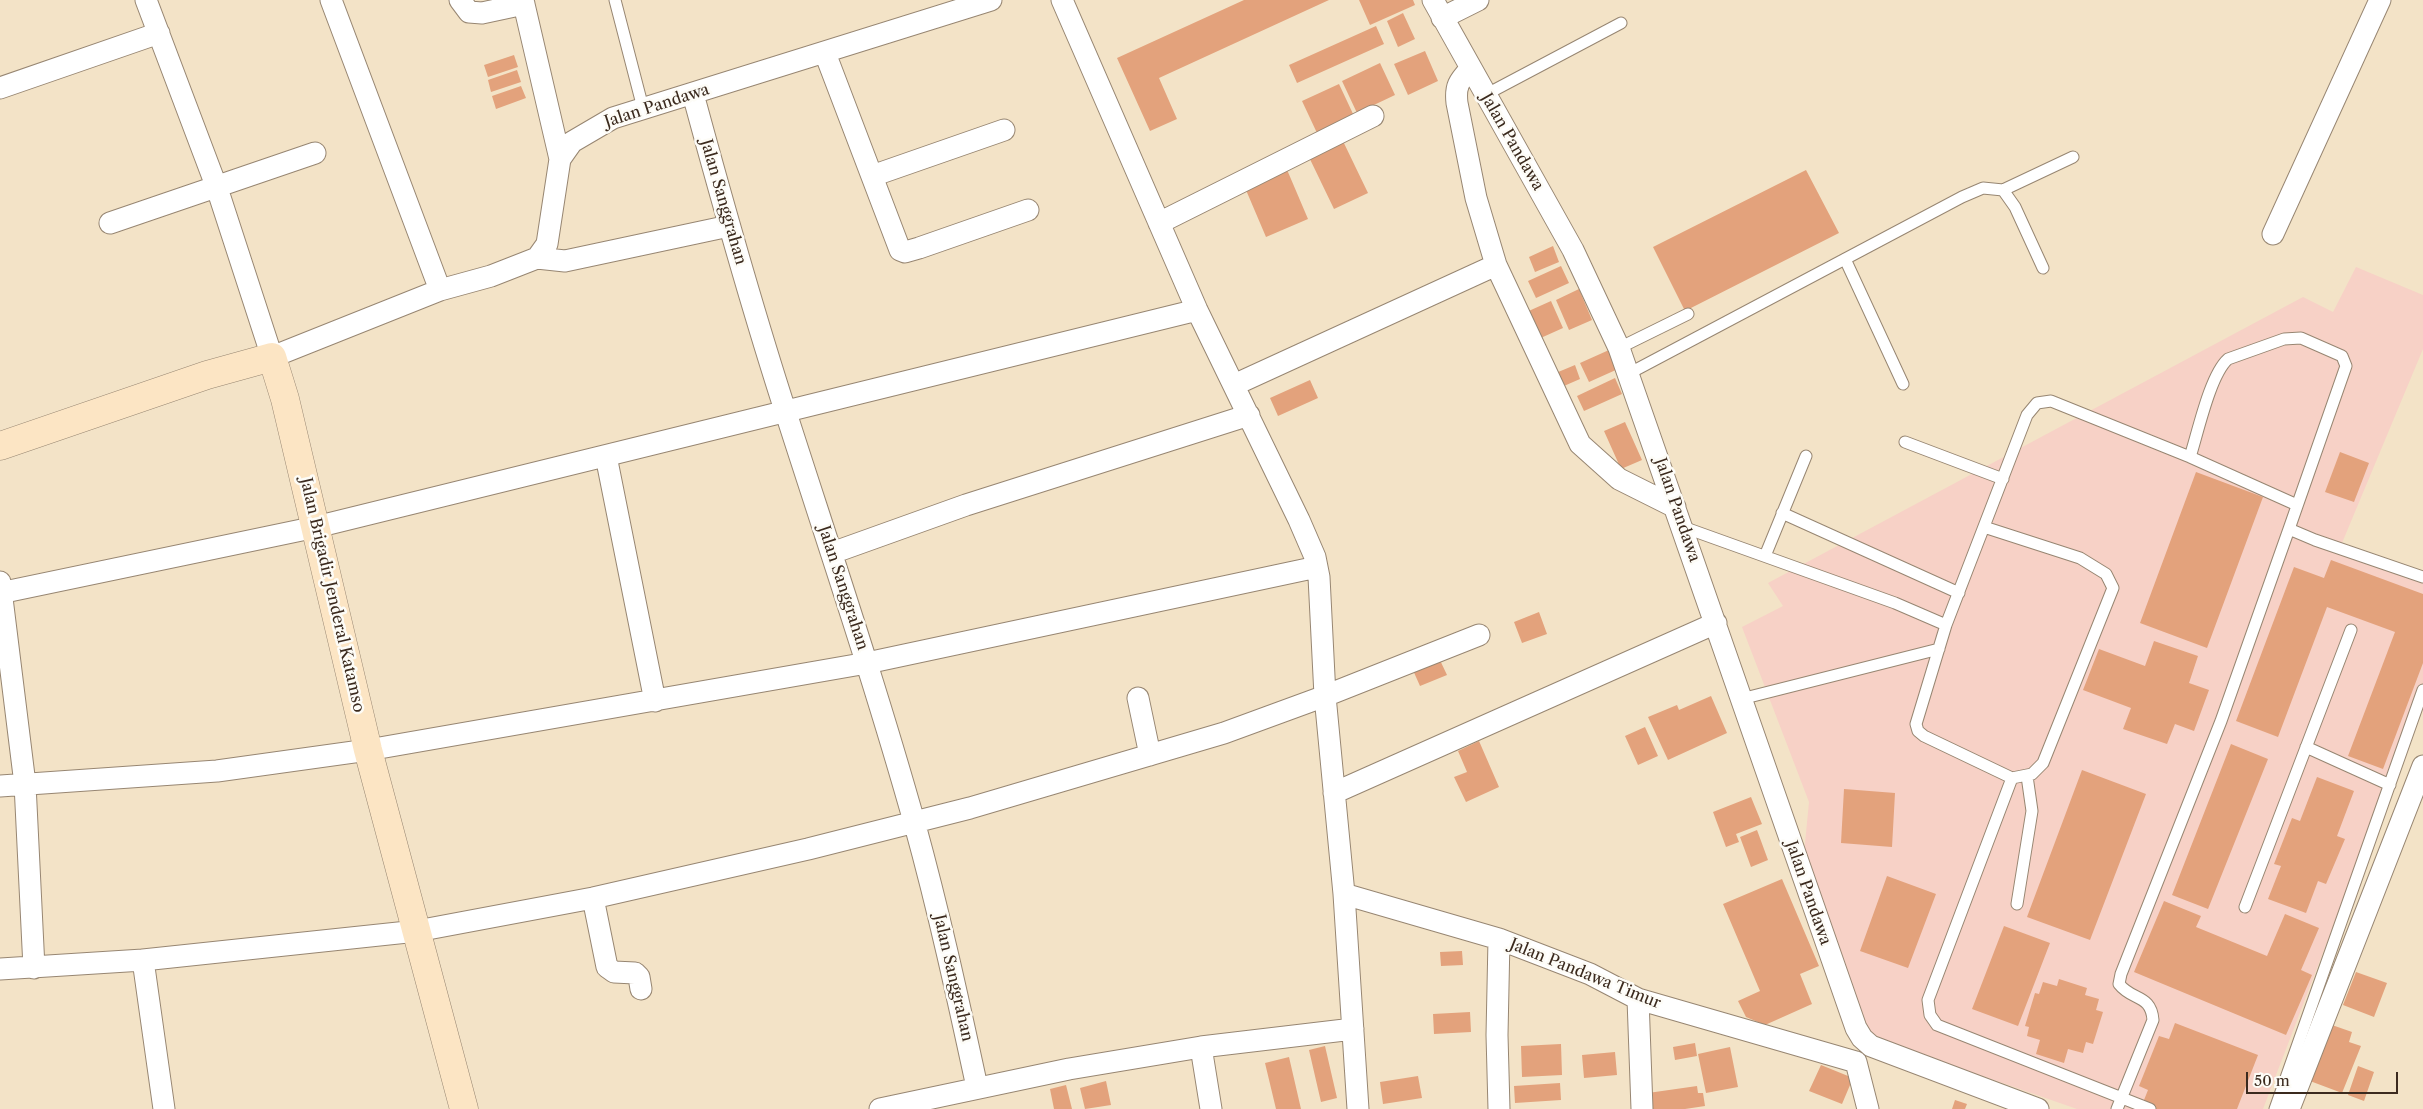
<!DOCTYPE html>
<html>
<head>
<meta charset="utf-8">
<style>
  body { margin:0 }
  #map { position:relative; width:2423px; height:1109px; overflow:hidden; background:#f3e3c7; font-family:"Libre Caslon Text",serif }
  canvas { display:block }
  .scale { position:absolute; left:2246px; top:1072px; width:152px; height:22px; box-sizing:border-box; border:2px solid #3b2a1e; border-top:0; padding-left:6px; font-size:15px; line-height:18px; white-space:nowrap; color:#3b2a1e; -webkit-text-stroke:4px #fdfcf7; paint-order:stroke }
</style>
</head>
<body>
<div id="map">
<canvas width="2423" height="1109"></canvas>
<div class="scale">50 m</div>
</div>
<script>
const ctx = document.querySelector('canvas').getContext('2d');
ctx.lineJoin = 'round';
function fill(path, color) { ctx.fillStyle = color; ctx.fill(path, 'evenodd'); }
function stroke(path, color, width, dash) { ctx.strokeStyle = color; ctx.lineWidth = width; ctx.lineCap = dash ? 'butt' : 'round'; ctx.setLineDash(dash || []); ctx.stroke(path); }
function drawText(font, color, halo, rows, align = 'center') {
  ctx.font = font + ' "Libre Caslon Text",serif'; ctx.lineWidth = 5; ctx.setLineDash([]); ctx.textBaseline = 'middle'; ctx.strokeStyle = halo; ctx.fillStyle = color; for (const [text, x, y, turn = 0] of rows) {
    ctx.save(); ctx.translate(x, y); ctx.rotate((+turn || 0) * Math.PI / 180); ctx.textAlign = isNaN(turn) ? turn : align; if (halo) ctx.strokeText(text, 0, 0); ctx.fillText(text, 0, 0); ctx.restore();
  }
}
fill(new Path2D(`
  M 2356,267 L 2423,295 L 2423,349 L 2342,543 L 2423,572 L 2423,692 L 2263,1109 L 2077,1109 L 1879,1040 L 1848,1005 L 1802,874 L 1809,802 L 1742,627 L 1783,606 L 1768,583 L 2303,297 L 2333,312 Z`), '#f7d1c6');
fill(new Path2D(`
  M 1244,0 L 1329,0 L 1159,78 L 1177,119 L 1150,131 L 1117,58 Z
  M 1359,0 L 1413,0 L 1415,5 L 1370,25 Z
  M 1403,13 L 1415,39 L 1398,47 L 1387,21 Z
  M 1376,26 L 1384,44 L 1297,83 L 1289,65 Z
  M 1425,51 L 1438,81 L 1408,95 L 1394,64 Z
  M 514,55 L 518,67 L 488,77 L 484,65 Z
  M 1380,63 L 1395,95 L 1357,113 L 1342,81 Z
  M 517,70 L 521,82 L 491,92 L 488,80 Z
  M 1339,84 L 1354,116 L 1317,133 L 1302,101 Z
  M 521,86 L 526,98 L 496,109 L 492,96 Z
  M 1341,137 L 1368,193 L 1334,209 L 1307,153 Z
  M 1285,165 L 1308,219 L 1266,237 L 1243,183 Z
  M 1806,170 L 1839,233 L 1685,311 L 1653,247 Z
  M 1553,246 L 1559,262 L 1535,272 L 1529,257 Z
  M 1561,266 L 1569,283 L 1536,298 L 1528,281 Z
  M 1579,289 L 1592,320 L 1569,330 L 1556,300 Z
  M 1551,301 L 1563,328 L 1534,341 L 1522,314 Z
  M 1609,350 L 1618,369 L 1589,382 L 1580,363 Z
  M 1575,365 L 1580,379 L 1557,389 L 1551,375 Z
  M 1615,378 L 1622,394 L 1584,411 L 1577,396 Z
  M 1310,380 L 1318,398 L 1278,416 L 1270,398 Z
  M 1625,422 L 1642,460 L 1621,469 L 1604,431 Z
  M 2340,452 L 2369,463 L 2354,502 L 2325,492 Z
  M 2196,472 L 2263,497 L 2207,648 L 2140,623 Z
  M 2331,560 L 2423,594 L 2423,663 L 2383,769 L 2348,756 L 2395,632 L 2327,607 L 2278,737 L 2236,721 L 2294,567 L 2324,578 Z
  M 1539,612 L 1547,634 L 1522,643 L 1514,622 Z
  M 2154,641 L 2198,656 L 2189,683 L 2209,690 L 2194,731 L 2175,724 L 2167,744 L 2123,729 L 2131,708 L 2083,690 L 2099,649 L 2145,666 Z
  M 1438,656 L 1447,675 L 1420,686 L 1412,668 Z
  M 1711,696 L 1727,733 L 1668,760 L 1648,717 L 1677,705 L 1679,710 Z
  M 1645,727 L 1658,756 L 1638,765 L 1625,736 Z
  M 1479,741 L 1499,787 L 1466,802 L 1454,777 L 1467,772 L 1458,751 Z
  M 2231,744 L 2268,759 L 2208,909 L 2172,895 Z
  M 2082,770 L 2146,794 L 2090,940 L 2027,917 Z
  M 2317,777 L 2354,791 L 2337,836 L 2345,839 L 2326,884 L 2318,881 L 2306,913 L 2268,899 L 2281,866 L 2274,864 L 2292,818 L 2300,821 Z
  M 1844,789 L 1895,793 L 1892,847 L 1841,843 Z
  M 1751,797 L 1762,824 L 1736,834 L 1739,842 L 1726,847 L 1713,812 Z
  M 1757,830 L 1768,860 L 1751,867 L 1740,837 Z
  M 1887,876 L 1936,894 L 1908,968 L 1860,951 Z
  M 1782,879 L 1819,966 L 1800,974 L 1812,1004 L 1765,1025 L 1746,1017 L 1738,1001 L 1760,991 L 1723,904 Z
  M 2164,901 L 2201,916 L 2196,927 L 2267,956 L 2285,914 L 2319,928 L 2301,970 L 2312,975 L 2286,1035 L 2134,972 Z
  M 2004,926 L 2050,943 L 2018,1026 L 1972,1009 Z
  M 1462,951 L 1463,965 L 1441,966 L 1440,952 Z
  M 2356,972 L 2387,983 L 2374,1017 L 2343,1005 Z
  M 2059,979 L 2087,988 L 2085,995 L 2099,999 L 2096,1010 L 2103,1012 L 2093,1044 L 2086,1042 L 2083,1053 L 2068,1049 L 2064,1063 L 2036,1054 L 2040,1040 L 2027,1036 L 2029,1027 L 2025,1026 L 2035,993 L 2039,994 L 2043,982 L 2057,986 Z
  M 1470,1012 L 1471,1032 L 1434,1034 L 1433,1014 Z
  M 2175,1023 L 2258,1055 L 2237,1109 L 2154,1109 L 2142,1105 L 2148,1090 L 2139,1086 L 2159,1036 L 2169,1039 Z
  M 2332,1025 L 2352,1032 L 2349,1042 L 2361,1046 L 2342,1093 L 2310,1081 Z
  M 1695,1043 L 1697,1056 L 1675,1060 L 1673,1047 Z
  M 1561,1044 L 1562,1075 L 1522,1077 L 1521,1046 Z
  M 1325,1046 L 1337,1098 L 1321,1102 L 1309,1050 Z
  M 1730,1047 L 1738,1087 L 1706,1093 L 1698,1054 Z
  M 1615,1052 L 1617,1075 L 1584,1078 L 1582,1055 Z
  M 1289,1057 L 1301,1109 L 1276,1109 L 1265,1063 Z
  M 1821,1065 L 1853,1078 L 1842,1104 L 1809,1091 Z
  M 2358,1066 L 2374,1072 L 2364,1101 L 2348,1095 Z
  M 1418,1076 L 1422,1098 L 1383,1104 L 1380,1082 Z
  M 1106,1081 L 1111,1105 L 1085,1109 L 1080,1088 Z
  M 1560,1083 L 1561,1100 L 1515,1103 L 1514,1086 Z
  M 1066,1085 L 1072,1109 L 1054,1109 L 1050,1089 Z
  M 1697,1086 L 1698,1093 L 1703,1093 L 1705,1106 L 1685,1109 L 1651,1109 L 1648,1093 Z
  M 1955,1100 L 1967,1104 L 1965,1109 L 1952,1109 Z`), '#e3a27c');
const lane = new Path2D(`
  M 615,0 L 643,108
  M 1485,95 L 1621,23
  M 2003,190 L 2073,157
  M 1845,259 L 1903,384
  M 1619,348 L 1688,314
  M 1628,374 L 1962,197 L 1983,188 L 2003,190 L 2015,207 L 2043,268
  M 1905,442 L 2003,479
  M 2190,457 L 2297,505
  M 1782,513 L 1959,593
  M 1683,527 L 1895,603 L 1946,625
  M 1984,527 L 2080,558 L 2106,574 L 2113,588 L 2043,763 L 2032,774 L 2012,778
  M 1765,556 L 1806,456
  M 1741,699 L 1939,649
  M 2306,747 L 2390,785
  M 2017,904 L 2032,811 L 2027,776
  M 2245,907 L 2351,630
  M 2117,1109 L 2153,1020 C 2151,994 2132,1001 2119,984 L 2121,974 L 2221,721 L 2289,529
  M 2150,1109 L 1937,1025 L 1930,1015 L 1928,1000 L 2012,778 L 1924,736 L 1918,731 L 1916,724 L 1946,625 L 2027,415 L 2037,403 L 2051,401 L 2190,457 C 2198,432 2210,375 2228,359 L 2284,339 L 2301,338 L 2342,356 L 2346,366 L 2289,529 L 2315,540 L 2423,577
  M 2275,1109 L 2423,690`);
const street = new Path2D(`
  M 146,0 L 217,188 L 272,357 L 440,290 L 491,276 L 537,258 L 547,244 L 560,159 L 572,142 L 613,118 L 991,0
  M 331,0 L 440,290
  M 460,0 L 469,12 L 482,13 L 524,4
  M 523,0 L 560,159
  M 1062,0 L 1197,310 L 1299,520 L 1315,557 L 1319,577 L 1325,696 L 1344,894 L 1358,1109
  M 1433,0 L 1573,250 L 1619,348 L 1856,1028 L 1862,1038 L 1871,1046 L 2038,1109
  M 1442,18 L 1478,0
  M 825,53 L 900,250 L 905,252 L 919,248 L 1028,210
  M 0,88 L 159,33
  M 693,94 C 722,201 752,308 786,413 C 830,550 876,686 915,825 C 939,912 958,999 977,1087
  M 872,176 L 1004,130
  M 110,223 L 315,153
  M 1159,223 L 1373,116
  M 2273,234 L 2380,0
  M 537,258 L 565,261 L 729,226
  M 1496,265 L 1580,444 L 1619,479 L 1675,507
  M 1234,385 L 1496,265 L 1476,198 L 1457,103 C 1455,86 1459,81 1470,69
  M 606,456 L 655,701
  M 832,553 L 966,505 L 1249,415
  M 0,582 L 25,784 L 34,968
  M 0,593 L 316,527 L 1197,310
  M 1138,698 L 1150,755
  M 0,786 L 217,771 L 368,750 L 867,663 L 1317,567
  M 1334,793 L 1716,623
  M 1344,894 L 1499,939 L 1590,974 L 1638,999 L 1856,1062
  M 593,898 L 607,967 L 614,972 L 635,973 L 639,977 L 641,989
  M 143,960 L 164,1109
  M 0,969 L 143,960 L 417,931 L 593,898 L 808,849 L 970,808 L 1224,733 L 1325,696 L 1479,635
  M 1638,999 L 1642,1109
  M 1201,1047 L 1211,1109
  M 1856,1062 L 1868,1109
  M 880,1109 L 1069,1069 L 1201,1047 L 1353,1029
  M 1499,1109 L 1497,1035 L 1499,939
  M 2289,1109 L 2423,766`);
const secondary = new Path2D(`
  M 0,446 L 207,375 L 272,357 L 285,399 L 368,750 L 464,1109`);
stroke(lane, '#978672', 13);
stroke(street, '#978672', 23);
stroke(secondary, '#978672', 29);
stroke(lane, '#fff', 11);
stroke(street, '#fff', 21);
stroke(secondary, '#fce5c4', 28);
drawText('16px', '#3b2a1e', '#fdfcf7', [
  ["Jalan Pandawa",657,106,-18],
  ["Jalan Pandawa",1512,142,60],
  ["Jalan Sanggrahan",723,202,74],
  ["Jalan Pandawa",1677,510,71],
  ["Jalan Sanggrahan",843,588,72],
  ["Jalan Brigadir Jenderal Katamso",332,595,77],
  ["Jalan Pandawa",1808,893,71],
  ["Jalan Pandawa Timur",1585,974,22],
  ["Jalan Sanggrahan",953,978,77]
]);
</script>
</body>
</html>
